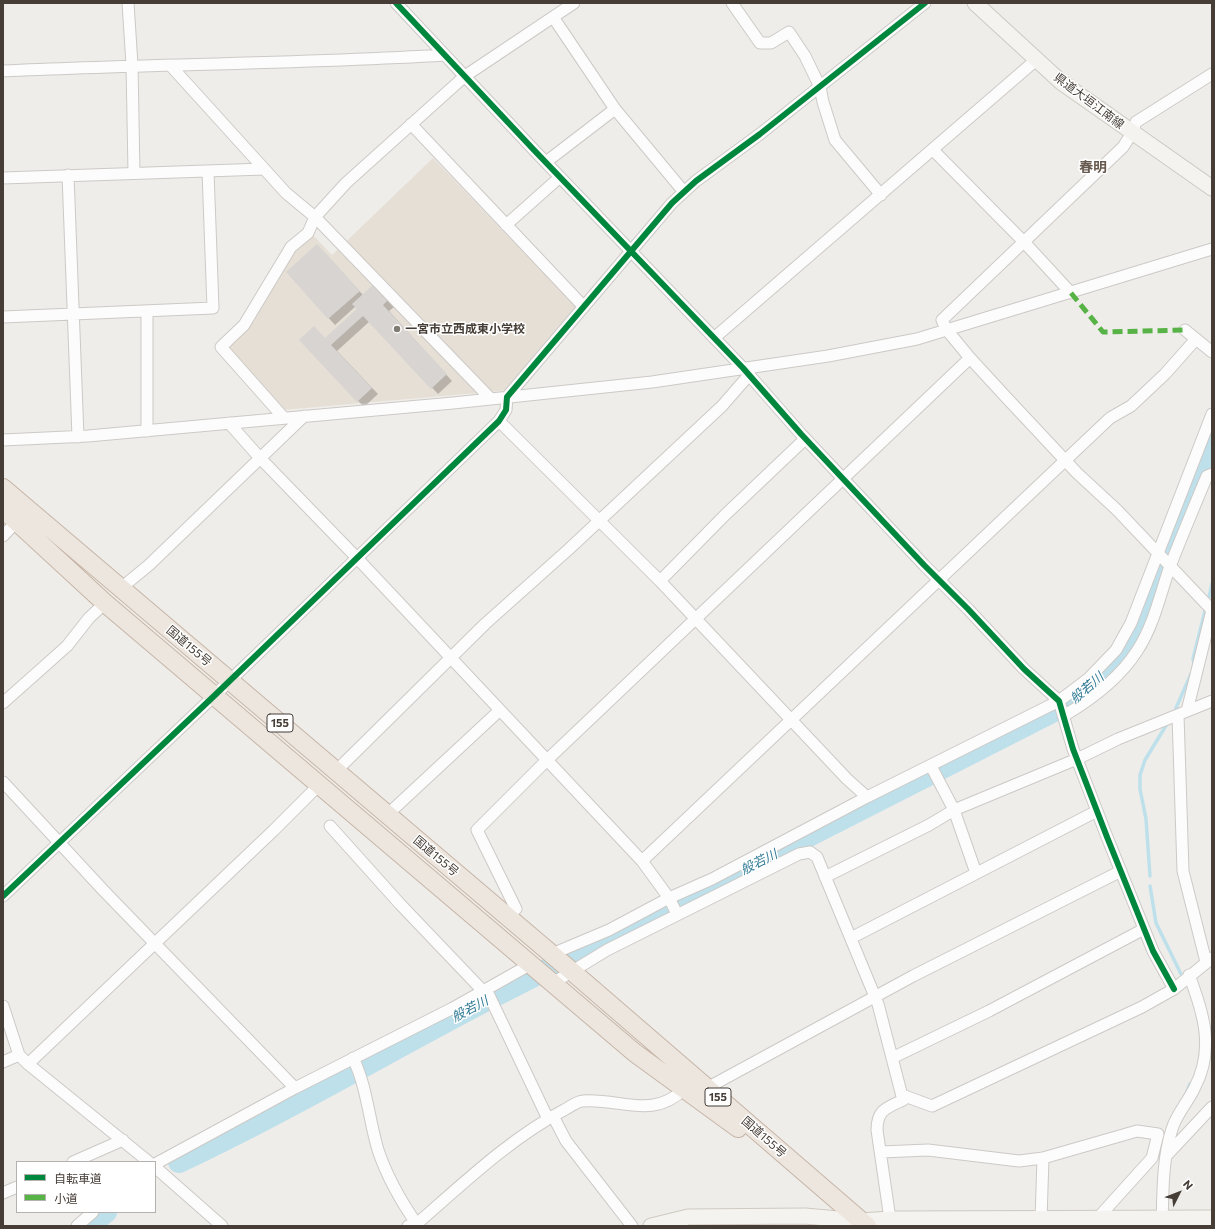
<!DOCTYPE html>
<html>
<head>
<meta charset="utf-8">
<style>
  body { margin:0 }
  #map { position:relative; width:1215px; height:1229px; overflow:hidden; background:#efedea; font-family:Commissioner,"Noto Sans JP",sans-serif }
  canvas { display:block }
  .frame { position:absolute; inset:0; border:4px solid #453d36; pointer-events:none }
  .legend { position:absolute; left:16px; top:1161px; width:140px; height:52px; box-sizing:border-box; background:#fff; border:1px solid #b5b1af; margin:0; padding:5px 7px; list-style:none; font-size:12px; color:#453d36 }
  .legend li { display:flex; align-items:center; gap:8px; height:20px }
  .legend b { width:20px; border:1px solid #b5b1af }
  .north { position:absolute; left:1159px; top:1173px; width:40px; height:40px; -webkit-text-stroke:3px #fff; paint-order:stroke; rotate:48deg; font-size:11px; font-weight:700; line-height:16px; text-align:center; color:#453d36 }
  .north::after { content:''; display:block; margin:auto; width:14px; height:18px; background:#453d36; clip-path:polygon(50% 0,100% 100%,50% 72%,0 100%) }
</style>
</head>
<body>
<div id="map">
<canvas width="1215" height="1229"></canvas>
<div class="frame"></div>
<ul class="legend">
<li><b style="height:5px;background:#00873e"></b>自転車道</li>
<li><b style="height:5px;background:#57b346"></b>小道</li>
</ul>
<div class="north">N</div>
</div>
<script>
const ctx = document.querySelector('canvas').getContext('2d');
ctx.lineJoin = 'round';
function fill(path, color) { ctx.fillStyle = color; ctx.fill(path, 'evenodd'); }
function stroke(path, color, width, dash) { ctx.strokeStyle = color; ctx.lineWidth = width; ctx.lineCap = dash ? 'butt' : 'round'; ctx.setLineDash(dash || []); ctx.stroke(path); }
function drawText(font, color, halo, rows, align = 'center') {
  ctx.font = font + ' Commissioner,"Noto Sans JP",sans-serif'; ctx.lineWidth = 3; ctx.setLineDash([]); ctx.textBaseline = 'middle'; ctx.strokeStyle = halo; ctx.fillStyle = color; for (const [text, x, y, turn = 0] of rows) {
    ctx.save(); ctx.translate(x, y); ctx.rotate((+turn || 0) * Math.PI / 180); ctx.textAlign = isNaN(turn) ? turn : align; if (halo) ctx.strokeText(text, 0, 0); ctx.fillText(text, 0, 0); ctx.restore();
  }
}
fill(new Path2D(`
  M 433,158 L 576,307 L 511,388 L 500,391 L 282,410 L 226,348 L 291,253 L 312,234 L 332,255 Z`), '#e6dfd6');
fill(new Path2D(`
  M 324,252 L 363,295 L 380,291 L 394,307 L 389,311 L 452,381 L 438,394 L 370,321 L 337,351 L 378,394 L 364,407 L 300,340 L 325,339 L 358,309 L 356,306 L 335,325 L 287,272 Z`), '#0003');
stroke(new Path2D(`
  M 1209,597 L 1212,584
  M 1195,666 L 1193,659 L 1205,611
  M 1176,708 L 1191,674
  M 1150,876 L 1146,819 L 1140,789 L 1140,775 L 1145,760 L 1167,724
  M 1150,886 L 1156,923 L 1181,974
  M 1186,1094 L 1190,1084`), '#bde0eb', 3.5);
stroke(new Path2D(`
  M 179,1162 C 283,1113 382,1055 483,1002 L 1058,709 L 1062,709 L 1095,684 L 1114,665 L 1127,647 L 1173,543 L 1212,441
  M 89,1226 L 106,1212`), '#bde0eb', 22);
fill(new Path2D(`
  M 317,244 L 360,291 L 328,319 L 286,272 Z
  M 374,284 L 388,300 L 383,305 L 447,374 L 431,389 L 363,316 L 331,345 L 372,388 L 357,402 L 299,340 L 314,326 L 325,338 L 357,309 L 352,304 Z`), '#d7d4d1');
const minor = new Path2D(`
  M 128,3 L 132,65 L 134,172
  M 396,3 L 533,149 L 743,368 L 801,434 L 924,565 L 968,609 L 1024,669 L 1059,701 L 1073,749 L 1107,837 L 1153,951 L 1174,989
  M 732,3 L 760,43 L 771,43 L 789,32 L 805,56 L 820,87 L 823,102 L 835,140 L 881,195
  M 553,17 L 615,109 L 684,192
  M 170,65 L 286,193 L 315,217 L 491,399
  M 3,71 C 150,64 298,64 445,55
  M 1212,74 L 1136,122 L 1132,133 L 1123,147 L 942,320 L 946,329 L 970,358 L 1004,395 L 1077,473 L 1117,510 L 1212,610
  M 411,124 L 584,307
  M 933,150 L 1024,242 L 1071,293
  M 546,162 L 615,109
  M 68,175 L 78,437
  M 3,178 L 264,169
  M 506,225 L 560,177
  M 147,312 L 147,431
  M 3,317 L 213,308 L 208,171
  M 1185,330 L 1212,352
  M 714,338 L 1036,60
  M 284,418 L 221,347 L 244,325 L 291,247 L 308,233 L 315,217 L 346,183 L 465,76 L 574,3
  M 499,421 L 660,581 L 847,779 L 867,797
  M 229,423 L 260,458 L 357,558 L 642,861 L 669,898 L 677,914
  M 3,440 L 88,436 L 453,403 L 652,382 L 828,356 L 917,339 L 1212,249
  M 3,536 L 17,521
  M 660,581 L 725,515 L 805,439
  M 121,588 L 149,565 L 304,416
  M 3,703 L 67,646 L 89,618 L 105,603
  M 1187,711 L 1212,610
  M 1065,715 C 1092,699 1119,679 1137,651 C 1153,627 1160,596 1169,569 C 1181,538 1194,507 1207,476 L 1212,474
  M 1178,715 L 1183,871 L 1206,962
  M 931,766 L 954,810 L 976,873
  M 335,772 L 485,624 L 569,549 L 722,406 L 749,375
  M 3,782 L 104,891 L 295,1088
  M 387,815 L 500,710
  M 330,826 L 400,904 L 483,991
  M 642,861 L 1110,418 L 1131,406 L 1165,374 L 1196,339
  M 825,877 L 929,825 L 954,810 L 1077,759 L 1118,739 L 1212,701
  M 3,896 L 214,696 L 499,421 L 506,410 L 507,397 L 672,203 L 696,181 L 760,134 L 925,3
  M 516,909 L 477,830 L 547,760 L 970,358
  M 851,938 L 1097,811
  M 552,954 L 609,930 L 669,898 L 712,879 L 867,797 L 1059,701 L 1088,679 L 1116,650 L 1131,623 L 1212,414
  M 553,983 L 607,950 L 799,854 L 810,852 L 817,857 L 878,1004 L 903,1100 C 886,1108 877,1110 877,1130 L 890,1219
  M 486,989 L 548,1119
  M 3,1006 L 19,1055 L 28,1064 L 149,1162
  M 353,1058 C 367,1087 369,1120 378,1150 C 387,1177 402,1203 418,1226
  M 892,1058 L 989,1011 L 1144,929
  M 3,1062 L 19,1055
  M 28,1064 L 274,830 L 320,784
  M 707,1088 L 913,976 L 1121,871
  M 902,1095 L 932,1106 L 1142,1007 L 1174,989 L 1212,958
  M 553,1116 L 566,1141 L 632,1226
  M 881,1152 L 928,1150 L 1019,1161 L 1043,1158 L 1137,1131 L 1158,1134 L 1152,1158 L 1097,1219
  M 1166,1156 L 1212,1107
  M 73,1162 L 123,1140
  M 155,1164 L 295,1088 L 453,1008 L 531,964
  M 155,1167 L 222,1226
  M 3,1193 L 17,1187
  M 1041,1219 L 1043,1158
  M 77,1226 L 93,1212
  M 408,1226 L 420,1221 C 466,1181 511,1138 564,1110 C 570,1107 577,1101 583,1101 C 620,1098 653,1120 684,1089
  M 1162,1226 C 1163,1194 1162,1160 1172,1129 C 1176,1115 1187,1103 1194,1089 C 1215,1050 1204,1014 1189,975`);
const secondary = new Path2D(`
  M 975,3 L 1061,82 L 1212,188
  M 651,1226 L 688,1217 L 805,1216 L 861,1221 L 890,1219 L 1212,1218`);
const trunk = new Path2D(`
  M 3,488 L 568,968 L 867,1226
  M 3,509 L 105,603 L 635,1053 L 738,1128`);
stroke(minor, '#ccc9c6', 13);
stroke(secondary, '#cec9c1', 17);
stroke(trunk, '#c6b5a6', 20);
stroke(minor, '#fdfcfc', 11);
stroke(secondary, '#f5f3ef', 15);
stroke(trunk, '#ede6df', 18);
stroke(new Path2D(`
  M 1071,293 L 1103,332 L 1185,330`), '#57b346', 5, [10, 5]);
stroke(new Path2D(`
  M 396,3 L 533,149 L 743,368 L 801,434 L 924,565 L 968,609 L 1024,669 L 1059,701 L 1073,749 L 1107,837 L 1153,951 L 1174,989
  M 3,896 L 214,696 L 499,421 L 506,410 L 507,397 L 672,203 L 696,181 L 760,134 L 925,3`), '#00873e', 6);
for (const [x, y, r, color] of [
  [397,329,4,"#807b75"]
]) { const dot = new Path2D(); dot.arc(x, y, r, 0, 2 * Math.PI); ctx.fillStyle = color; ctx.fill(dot); stroke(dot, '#fff', 1.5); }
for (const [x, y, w] of [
  [280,723,26],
  [718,1097,26]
]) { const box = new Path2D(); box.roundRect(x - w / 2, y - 9, w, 18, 3); ctx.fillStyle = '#fff'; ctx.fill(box); stroke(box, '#453d36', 1); }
drawText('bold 11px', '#453d36', null, [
  ["155",280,723],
  ["155",718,1097]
]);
drawText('12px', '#453d36', '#fff', [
  ["県道大垣江南線",1089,101,37],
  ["国道155号",189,646,40],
  ["国道155号",436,856,40],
  ["国道155号",764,1137,41]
]);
drawText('bold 12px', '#453d36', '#fff', [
  ["一宮市立西成東小学校",405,329]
], 'left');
drawText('italic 13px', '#307a94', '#fff', [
  ["般若川",1087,688,-41],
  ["般若川",759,862,-27],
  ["般若川",470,1009,-28]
]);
drawText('bold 14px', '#67594e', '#fff', [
  ["春明",1093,167]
]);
</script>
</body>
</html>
